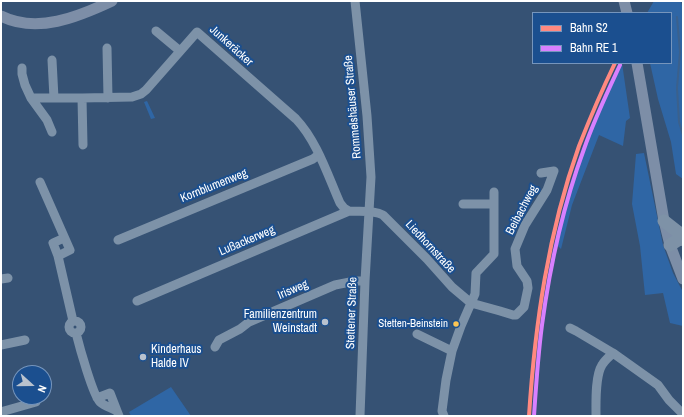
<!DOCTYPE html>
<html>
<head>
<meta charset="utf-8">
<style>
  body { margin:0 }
  #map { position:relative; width:684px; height:417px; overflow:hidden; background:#365274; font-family:"Archivo Narrow",sans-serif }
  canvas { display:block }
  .frame { position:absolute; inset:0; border:2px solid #fff; pointer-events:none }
  .legend { position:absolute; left:532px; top:12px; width:140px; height:52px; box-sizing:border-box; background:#1b4f8f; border:1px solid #7695bc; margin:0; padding:5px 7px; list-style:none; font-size:12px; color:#fff }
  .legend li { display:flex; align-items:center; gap:8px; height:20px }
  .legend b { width:20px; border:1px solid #7695bc }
  .north { position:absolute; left:12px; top:365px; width:40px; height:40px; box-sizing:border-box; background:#1b4f8f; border:1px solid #7695bc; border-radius:50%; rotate:111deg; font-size:11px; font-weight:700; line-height:16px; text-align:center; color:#fff }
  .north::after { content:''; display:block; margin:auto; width:14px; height:18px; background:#b9c2ce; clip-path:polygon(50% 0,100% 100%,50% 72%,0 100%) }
</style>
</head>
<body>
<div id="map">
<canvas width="684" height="417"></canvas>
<div class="frame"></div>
<ul class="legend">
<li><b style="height:5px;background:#ff8980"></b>Bahn S2</li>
<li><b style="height:5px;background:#d880ff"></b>Bahn RE 1</li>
</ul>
<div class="north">N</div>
</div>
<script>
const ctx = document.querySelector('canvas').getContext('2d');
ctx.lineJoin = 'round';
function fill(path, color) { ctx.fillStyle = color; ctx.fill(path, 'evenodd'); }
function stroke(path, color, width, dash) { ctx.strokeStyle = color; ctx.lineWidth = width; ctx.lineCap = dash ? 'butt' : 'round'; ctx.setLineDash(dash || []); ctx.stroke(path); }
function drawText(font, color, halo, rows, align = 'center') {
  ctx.font = font + ' "Archivo Narrow",sans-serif'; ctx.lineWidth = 4; ctx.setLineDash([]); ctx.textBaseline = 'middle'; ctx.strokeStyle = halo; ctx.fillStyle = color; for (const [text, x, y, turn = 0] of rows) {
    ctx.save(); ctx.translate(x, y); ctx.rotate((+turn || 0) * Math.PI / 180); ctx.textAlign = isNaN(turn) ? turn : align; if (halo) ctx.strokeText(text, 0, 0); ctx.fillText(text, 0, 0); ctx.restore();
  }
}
fill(new Path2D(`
  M 654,1 L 681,1 L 683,11 L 683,179 L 676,174 L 671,142 L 658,99 L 650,63 L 671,63 L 671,13 L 647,13 Z
  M 622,63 L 630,118 L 626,121 L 623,146 L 599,135 L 572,205 L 561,249 L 556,244 L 566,202 L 585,143 Z
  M 147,101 L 155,118 L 151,119 L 144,102 Z
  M 644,153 L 663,245 L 673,273 L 683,292 L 683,326 L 670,323 L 663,293 L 645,295 L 640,246 L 632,204 L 636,154 Z
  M 171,387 L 191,416 L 131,416 L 129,412 Z`), '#2f66a5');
stroke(new Path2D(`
  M 677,17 L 680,52 L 677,88 L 679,122 L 683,135`), '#3b618d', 2);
stroke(new Path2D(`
  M 355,1 L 367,116 L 371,177 L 365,281 L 360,416
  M 156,31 L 180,51
  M 107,48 L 108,98
  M 52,60 L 54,98
  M 22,68 L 22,74 L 25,85 L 31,98 L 47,120 L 52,132
  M 31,98 L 82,98 L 132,97 L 141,94 L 146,90 L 197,32 L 296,119 C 317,141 328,176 340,203 L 344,208 L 349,211
  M 82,98 L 83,145
  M 40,182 L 70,250 L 58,256
  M 463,204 L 494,204
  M 64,238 L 53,243 L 58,256 L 73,321
  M 118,240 L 313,159 L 318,155
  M 1,279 L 8,278
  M 137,301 L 349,211 C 361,212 372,210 383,215 L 427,259 L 452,287 L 471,303 L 500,311 L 513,315 L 516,315 L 524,307 L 528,288 L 527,281 L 517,266 L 515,249 L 525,225 L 547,190 L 554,171 L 541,173
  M69 327a6 6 0 1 1 12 0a6 6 0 1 1-12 0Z
  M 570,328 L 576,331 L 613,353 L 658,385 L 669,400 L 683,414
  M 76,333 C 79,345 93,396 100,402 C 104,406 112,408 117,411 L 119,416
  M 417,334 L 452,351
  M 1,345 L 25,340
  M 215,347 L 219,340 L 240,329 L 249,322 L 335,285 L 355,281 L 365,281
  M 97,398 L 110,393 L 117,411
  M 1,412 L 36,402
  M 444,416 L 442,411 L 446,380 L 452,351 L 461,326 L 475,294 L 476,273 L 494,254 L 494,192
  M 596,416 C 596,402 595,376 602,365 C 605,360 609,357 613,353`), '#7d92a8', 9);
stroke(new Path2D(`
  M 624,1 L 627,13
  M 1,16 C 37,34 78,17 112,1
  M 637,63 L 664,221 L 670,245 L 683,279`), '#7d8ea7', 11);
stroke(new Path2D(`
  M 664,221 L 678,232 L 683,234
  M 670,245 L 678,240 L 683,239`), '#7e92a7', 13);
stroke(new Path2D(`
  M 529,416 C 535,324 548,233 579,146 C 590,118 602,90 615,63`), '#ff8980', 4);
stroke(new Path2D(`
  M 534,416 C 536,386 538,355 542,325 C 550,265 563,206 584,149 C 594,120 607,93 620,65`), '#d880ff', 4);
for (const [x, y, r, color] of [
  [325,322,4,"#b9c2ce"],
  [456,324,3.5,"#fcc553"],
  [143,357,4,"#b9c2ce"]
]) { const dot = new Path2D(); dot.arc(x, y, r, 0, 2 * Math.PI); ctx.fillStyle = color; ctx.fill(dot); stroke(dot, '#1b4f8f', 1.5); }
drawText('11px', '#fff', '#1b4f8f', [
  ["Stetten-Beinstein",448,324]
], 'right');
drawText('12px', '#fff', '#1b4f8f', [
  ["Junkeräcker",231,46,42],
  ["Rommelshäuser Straße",353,107,-95],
  ["Kornblumenweg",214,186,-22],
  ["Beibachweg",522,210,-62],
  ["Lußackerweg",247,241,-23],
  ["Liedhornstraße",430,247,47],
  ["Irisweg",293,290,-23],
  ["Stettener Straße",352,313,-88]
]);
drawText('12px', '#fff', '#1b4f8f', [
  ["Familienzentrum",317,315],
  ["Weinstadt",317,329],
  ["Kinderhaus",151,350,"left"],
  ["Halde IV",151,364,"left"]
], 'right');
</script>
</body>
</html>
